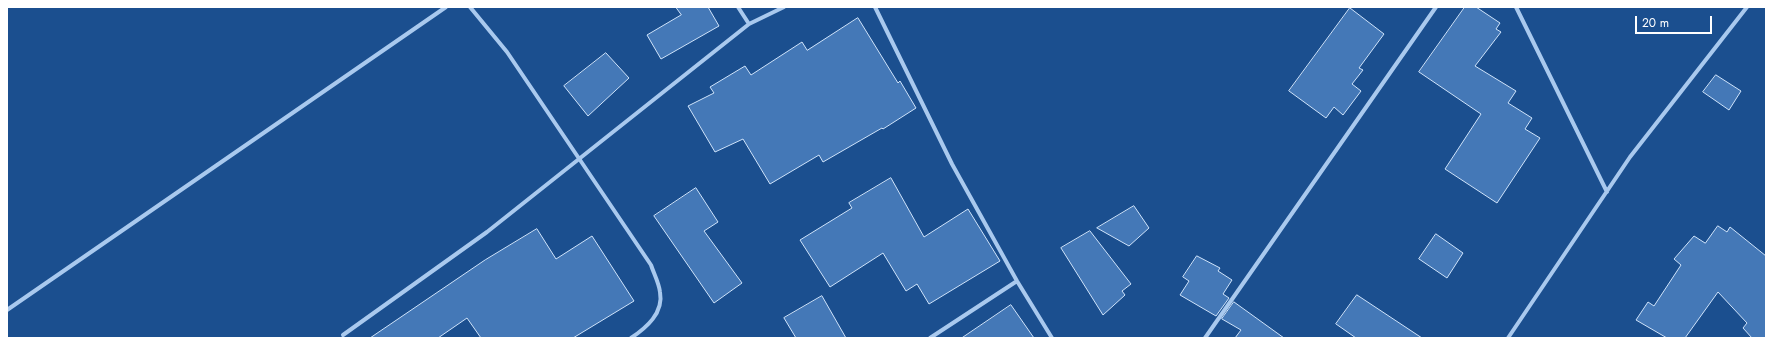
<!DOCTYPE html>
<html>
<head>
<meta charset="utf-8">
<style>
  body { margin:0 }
  #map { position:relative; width:1773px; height:345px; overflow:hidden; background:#1b4f8f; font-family:Jost,sans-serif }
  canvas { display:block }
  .frame { position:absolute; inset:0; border:8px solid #fff; pointer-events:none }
  .scale { position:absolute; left:1635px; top:16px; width:77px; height:18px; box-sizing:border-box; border:2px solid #fff; border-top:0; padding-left:5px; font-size:12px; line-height:14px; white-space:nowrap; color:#fff; -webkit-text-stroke:3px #1b4f8f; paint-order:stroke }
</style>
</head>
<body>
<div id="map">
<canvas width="1773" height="345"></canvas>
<div class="frame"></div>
<div class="scale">20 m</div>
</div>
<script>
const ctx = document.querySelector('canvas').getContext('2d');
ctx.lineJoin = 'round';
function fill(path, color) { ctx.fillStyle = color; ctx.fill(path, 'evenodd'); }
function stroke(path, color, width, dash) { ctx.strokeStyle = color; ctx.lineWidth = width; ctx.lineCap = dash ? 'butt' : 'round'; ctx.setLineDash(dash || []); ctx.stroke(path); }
const building = new Path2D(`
  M 676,7 L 708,7 L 719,26 L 661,59 L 647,35 L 681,15 Z
  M 1465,7 L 1476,7 L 1500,23 L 1496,29 L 1501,32 L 1475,66 L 1516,91 L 1508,103 L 1532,118 L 1525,129 L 1540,138 L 1497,203 L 1445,169 L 1481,114 L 1419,72 Z
  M 1350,8 L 1384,34 L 1359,68 L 1363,70 L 1352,84 L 1361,91 L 1343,115 L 1334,107 L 1326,118 L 1289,91 Z
  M 858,18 L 898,83 L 900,81 L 916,108 L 883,129 L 882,128 L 823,162 L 819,155 L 770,184 L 743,139 L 715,152 L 688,106 L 714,93 L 710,87 L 745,66 L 751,75 L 802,42 L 807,50 Z
  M 606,53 L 629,78 L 588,116 L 564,86 Z
  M 1716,75 L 1741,91 L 1729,110 L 1703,92 Z
  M 891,178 L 924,237 L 968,209 L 1000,261 L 929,304 L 917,284 L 906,291 L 883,253 L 830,287 L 800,240 L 852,208 L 849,203 Z
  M 696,188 L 718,222 L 704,231 L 742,283 L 714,303 L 654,216 Z
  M 1134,206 L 1149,228 L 1129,246 L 1097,228 Z
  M 1718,226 L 1727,232 L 1730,227 L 1766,256 L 1766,338 L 1752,338 L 1743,328 L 1747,323 L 1718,292 L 1685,338 L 1667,338 L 1636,320 L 1648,302 L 1654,306 L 1681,265 L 1674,259 L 1694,236 L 1705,243 Z
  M 537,229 L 556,259 L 592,236 L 634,301 L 573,338 L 481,338 L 467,318 L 438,338 L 370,338 L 485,260 Z
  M 1090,231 L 1131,284 L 1122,291 L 1125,295 L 1103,315 L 1061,248 Z
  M 1436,234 L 1463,253 L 1447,278 L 1419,259 Z
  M 1197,256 L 1220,268 L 1218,271 L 1232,280 L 1223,294 L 1229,298 L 1216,316 L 1180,295 L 1189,281 L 1183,277 Z
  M 1357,295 L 1422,338 L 1356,338 L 1336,324 Z
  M 822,296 L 846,338 L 796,338 L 784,318 Z
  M 1234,302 L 1284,338 L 1235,338 L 1241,330 L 1222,319 Z
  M 1011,305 L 1034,338 L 962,338 Z`);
fill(building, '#4478b7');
stroke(building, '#cfe3fa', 1);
stroke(new Path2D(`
  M 470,7 L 507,52 L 651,265 C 654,274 659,283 660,292 C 664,313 646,328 631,338
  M 738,7 L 749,24 L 784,7
  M 875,7 L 952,164 L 1017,281 L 1052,338
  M 1516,7 L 1607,192
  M 7,310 L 446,7
  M 343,335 L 487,232 L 749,24
  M 930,338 L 1017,281
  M 1205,338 L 1436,7
  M 1508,338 L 1630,157 L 1747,7`), '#a9c9ee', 4);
</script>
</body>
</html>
